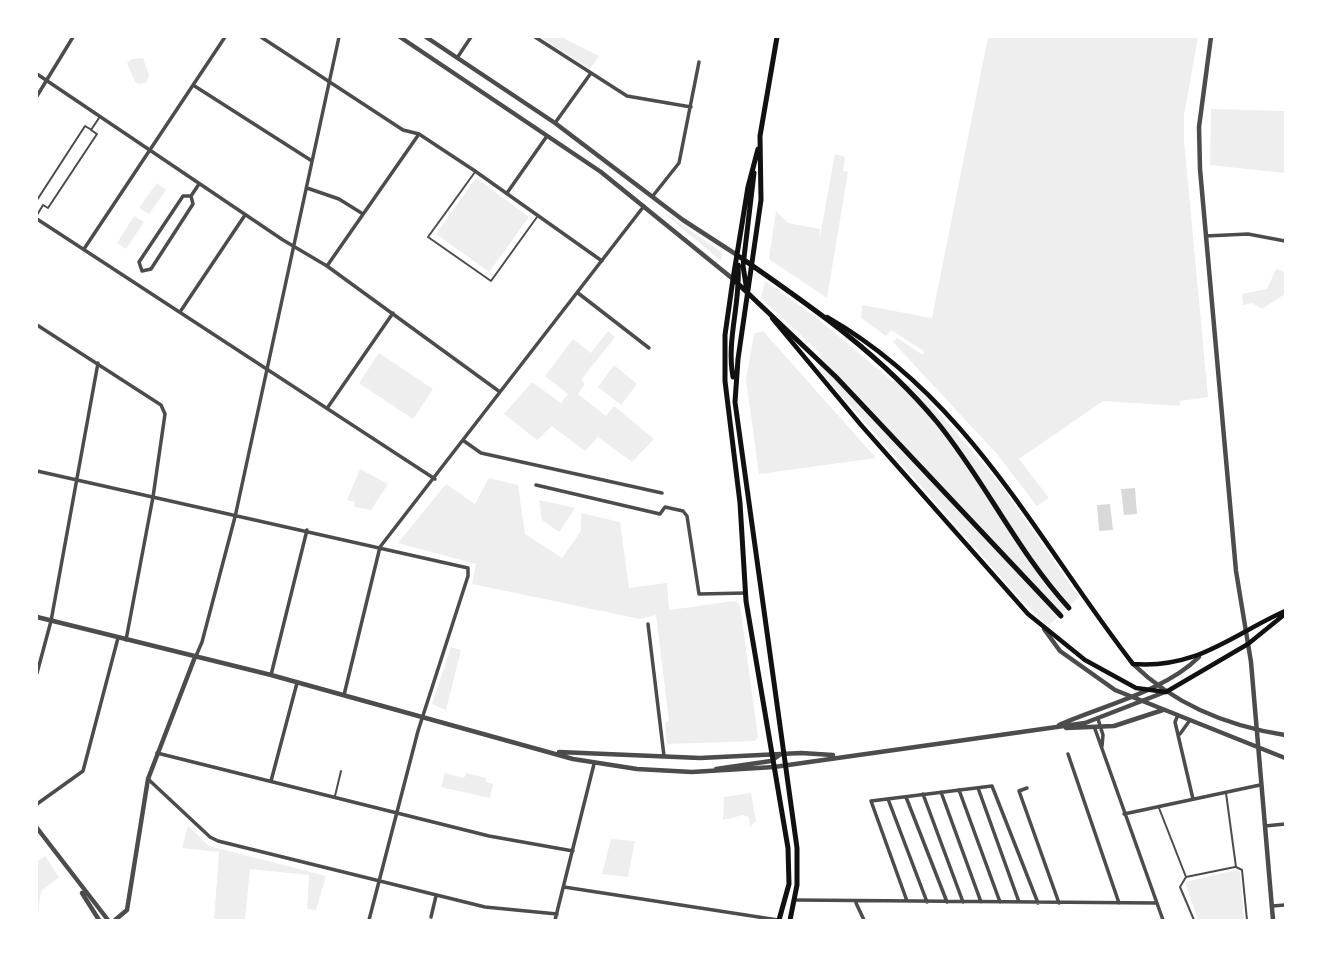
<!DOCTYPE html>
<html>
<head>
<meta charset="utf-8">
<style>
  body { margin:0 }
  #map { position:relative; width:1322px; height:957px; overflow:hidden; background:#fff; font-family:"Asap Condensed",sans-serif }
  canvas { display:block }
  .frame { position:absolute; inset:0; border:38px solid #fff; pointer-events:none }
</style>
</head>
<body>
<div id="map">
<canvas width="1322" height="957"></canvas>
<div class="frame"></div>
</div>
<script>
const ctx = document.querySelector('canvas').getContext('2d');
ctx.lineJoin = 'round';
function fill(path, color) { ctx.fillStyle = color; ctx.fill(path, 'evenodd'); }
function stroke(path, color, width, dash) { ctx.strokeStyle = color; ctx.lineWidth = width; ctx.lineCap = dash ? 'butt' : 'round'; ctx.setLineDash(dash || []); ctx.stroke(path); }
fill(new Path2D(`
  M 540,37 L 561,37 L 599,56 L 590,69 Z
  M 988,37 L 1198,37 L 1184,115 L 1184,140 L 1208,397 L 1180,401 L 1180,406 L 1103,401 L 1019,459 L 1049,498 L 1037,506 L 997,454 L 893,342 L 897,338 L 923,355 L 924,351 L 891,330 L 886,336 L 861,318 L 862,305 L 932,318 Z
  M 143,58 L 149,75 L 147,82 L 139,84 L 135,82 L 127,63 L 132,59 Z
  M 1211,109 L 1285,111 L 1285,173 L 1210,165 Z
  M 835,154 L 845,157 L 843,171 L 848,172 L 827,298 L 769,259 L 776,211 L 788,223 L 820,229 L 819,241 Z
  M 476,178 L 529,217 L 489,272 L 436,234 Z
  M 157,183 L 166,190 L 149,214 L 139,208 Z
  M 659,209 L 717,249 L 722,253 L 721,261 Z
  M 134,216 L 144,222 L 126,249 L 117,243 Z
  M 1276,269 L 1285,272 L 1285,294 L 1262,309 L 1252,303 L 1243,305 L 1242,294 L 1267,289 Z
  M 765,281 L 818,319 L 892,381 L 915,385 L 1001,485 L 1079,597 L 1048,626 L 1016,594 L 819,370 L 821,354 L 761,298 Z
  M 608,331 L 615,337 L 581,380 L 585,384 L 578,394 L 606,416 L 614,406 L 654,439 L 632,462 L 598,437 L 585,451 L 552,426 L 537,440 L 504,414 L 532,382 L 561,403 L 568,394 L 545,376 L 573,339 L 591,353 Z
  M 763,331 L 876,458 L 759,474 L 746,380 L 754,334 Z
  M 379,353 L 433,389 L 413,419 L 359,383 Z
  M 614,365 L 637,384 L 621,405 L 598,387 Z
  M 360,469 L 388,484 L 371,510 L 354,507 L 355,502 L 347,500 Z
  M 489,478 L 518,485 L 525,534 L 562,558 L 581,531 L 581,513 L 620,522 L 629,588 L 667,583 L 669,610 L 735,601 L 740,605 L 758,737 L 755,741 L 667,744 L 665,723 L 669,721 L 656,615 L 640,619 L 472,584 L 476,564 L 398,543 L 446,484 L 475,504 Z
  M 539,500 L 575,508 L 559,532 L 542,520 Z
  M 451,647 L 461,650 L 446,710 L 432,704 Z
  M 445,773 L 464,778 L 466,773 L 486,778 L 486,782 L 493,784 L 490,798 L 441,787 Z
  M 751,793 L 756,821 L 750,827 L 749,817 L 743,815 L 723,820 L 724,797 Z
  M 188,826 L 209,846 L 326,876 L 316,910 L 307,909 L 309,875 L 250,869 L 245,920 L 214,920 L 219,852 L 182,848 Z
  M 611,839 L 635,841 L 628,877 L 602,874 Z
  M 45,856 L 59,877 L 41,891 L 37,920 L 37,862 Z
  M 1236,870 L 1240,872 L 1244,920 L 1198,920 L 1185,882 Z`), '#eee');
fill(new Path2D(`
  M 1135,488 L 1137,514 L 1124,515 L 1121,489 Z
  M 1110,504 L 1113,530 L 1099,531 L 1097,505 Z`), '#d9d9d9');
stroke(new Path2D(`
  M 475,172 L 428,237 L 491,281 L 537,217
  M 37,200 L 85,126 L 90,129
  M 37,215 L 43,205 L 48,208 L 97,134 L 91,130 L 99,118
  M 1226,793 L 1236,867 L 1242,870 L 1247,920
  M 335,796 L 341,771
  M 1159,808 L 1186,877 L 1180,887 L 1194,920
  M 1186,877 L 1235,867`), '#4c4c4c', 2);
stroke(new Path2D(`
  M 261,37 L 403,130 L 419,134 L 475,171 L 602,261
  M 535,37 L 627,96 L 691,107
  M 457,58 L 471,37
  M 37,74 L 283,240 L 327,266 L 500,392
  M 193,85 L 312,161
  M 37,96 L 73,37
  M 555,123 L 591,73
  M 307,188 L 339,199 L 363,214
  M 507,193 L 547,136
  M 191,196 L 193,204 L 151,269 L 142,271 L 139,262 L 183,196 L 191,196 L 199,184
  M 652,197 L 679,163 L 699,62
  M 37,219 L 435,479
  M 1206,236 L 1248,234 L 1285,241
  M 84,249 L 225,37
  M 327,266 L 419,134
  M 578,293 L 649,348
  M 180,312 L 245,215
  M 37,325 L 161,405 L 165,414 L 153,497 L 126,640
  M 328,407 L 393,313
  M 464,441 L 481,453 L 662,493
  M 37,471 L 468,568 L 468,576 L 418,731 L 369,920
  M 536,485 L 660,514 L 665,507 L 683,511 L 687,516 L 699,594 L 746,593
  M 648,624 L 664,756
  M 196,656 L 202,642 L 235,517 L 339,37
  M 37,673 L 51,621 L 98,363
  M 271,675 L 307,530
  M 344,695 L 380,547 L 644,206
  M 1178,715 L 1175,722 L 1193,799
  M 1098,719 L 1103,735 L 1102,746
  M 1095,729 L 1163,920
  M 1180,734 L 1190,720
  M 157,753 L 489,836 L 573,851
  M 1068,754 L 1119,903
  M 148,779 L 210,837 L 218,841 L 485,907 L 557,914
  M 271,781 L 297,683
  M 978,788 L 1019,902
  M 1027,788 L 1019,791 L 1059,903
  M 959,790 L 1000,902
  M 941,792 L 981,902
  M 923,794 L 963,902
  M 906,797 L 947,902
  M 888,799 L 927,902
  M 37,804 L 83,771 L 118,638
  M 1124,814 L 1260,785
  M 1265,826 L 1285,824
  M 564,887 L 778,920
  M 795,900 L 1157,903
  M 907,901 L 871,801 L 992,786 L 1038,903
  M 856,903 L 864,920
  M 1272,906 L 1285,905
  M 431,917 L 436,896
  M 555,920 L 594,764`), '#4c4c4c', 3.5);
stroke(new Path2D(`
  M 400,37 L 601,172 L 733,279
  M 426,37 L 555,123 L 683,220 L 737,255
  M 1211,37 L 1199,127 L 1200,169 L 1236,571 L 1251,662 L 1273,920
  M 37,617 L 271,675 L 573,759 L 637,769 L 692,772 L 774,767 L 1085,723 L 1165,692
  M 1044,629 L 1060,651 L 1115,690 L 1285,758
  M 1133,664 C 1175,705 1227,726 1285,735
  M 1059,725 C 1102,706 1165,691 1199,657
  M 1066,728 L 1114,726 L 1163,710
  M 559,752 L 700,758 L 801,753 L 833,755
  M 716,769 L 771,761 L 781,754
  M 37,828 L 108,920
  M 82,893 L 99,920
  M 115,920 L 127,910 L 148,779 L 195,657`), '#4c4c4c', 4.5);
stroke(new Path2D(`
  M 827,317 C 970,399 1036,539 1133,664 C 1197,669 1230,636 1285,611
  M 772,318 L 861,425 L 1028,614 L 1085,660 L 1136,688 L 1166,692 L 1248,644 L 1285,614`), '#111', 4.5);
stroke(new Path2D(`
  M 777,37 L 760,136 L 761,200 L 738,359 L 735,402 L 797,848 L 797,885 L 790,920
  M 758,149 L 748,187 L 733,279 L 725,335 L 725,381 L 740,503 L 746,601 L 788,848 L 789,884 L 779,920
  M 737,255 C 809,305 880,353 937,422 C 985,481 1017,551 1069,608
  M 733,279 L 836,377 L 1061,616
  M 747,291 L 743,266 L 754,173
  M 733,377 C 726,340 741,302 738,265`), '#111', 5);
</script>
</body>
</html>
